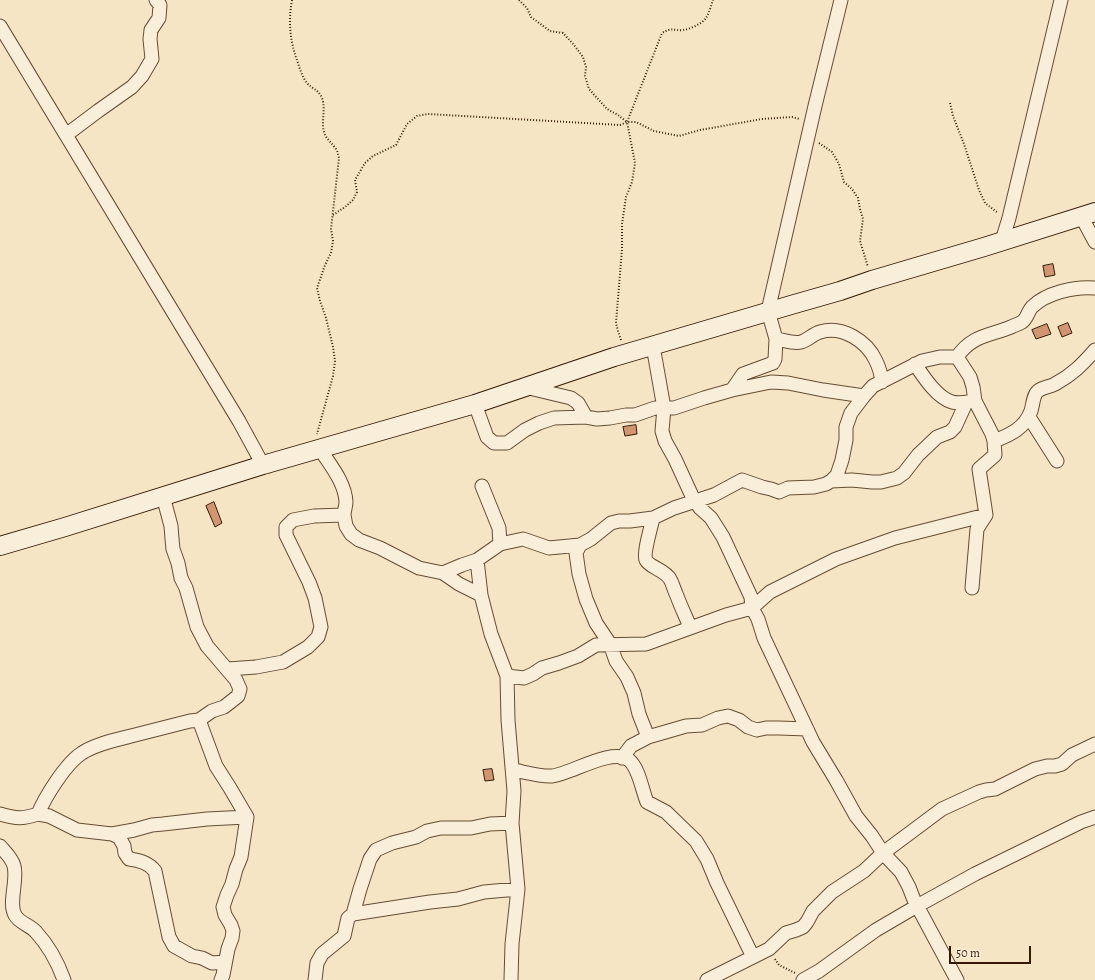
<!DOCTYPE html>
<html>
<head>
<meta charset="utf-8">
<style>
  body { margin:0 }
  #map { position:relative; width:1095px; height:980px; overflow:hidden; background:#f6e5c5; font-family:Alegreya,serif }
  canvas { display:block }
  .scale { position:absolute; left:949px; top:946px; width:82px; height:18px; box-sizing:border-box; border:2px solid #341a05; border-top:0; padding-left:5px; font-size:12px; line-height:14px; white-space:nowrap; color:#341a05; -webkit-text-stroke:3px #f9eed9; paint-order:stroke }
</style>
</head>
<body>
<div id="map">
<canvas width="1095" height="980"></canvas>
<div class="scale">50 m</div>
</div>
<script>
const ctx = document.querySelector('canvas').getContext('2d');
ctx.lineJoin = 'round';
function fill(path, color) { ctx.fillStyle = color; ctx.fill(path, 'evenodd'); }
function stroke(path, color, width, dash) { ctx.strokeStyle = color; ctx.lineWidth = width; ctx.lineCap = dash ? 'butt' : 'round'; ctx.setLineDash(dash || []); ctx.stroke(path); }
const building = new Path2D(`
  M 1053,264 L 1055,275 L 1045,277 L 1043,266 Z
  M 1068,323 L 1072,333 L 1062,337 L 1058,327 Z
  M 1047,324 L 1051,334 L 1036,339 L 1032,330 Z
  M 636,425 L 637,434 L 625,436 L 623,427 Z
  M 214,502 L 222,523 L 215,527 L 206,506 Z
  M 492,769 L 494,780 L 485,781 L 483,770 Z`);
fill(building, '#d19572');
stroke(building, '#341a05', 1);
const street = new Path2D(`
  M 0,26 L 239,421 L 263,465
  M 66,135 L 98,111 L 132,87 L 142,76 L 152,59 L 150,39 L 151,30 L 159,18 L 160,5 L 156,0
  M 1081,216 L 1095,242
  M 1002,241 L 1009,218 L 1061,0
  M 776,339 C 784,340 793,344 801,342 C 808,340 813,334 820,332 C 842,325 867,341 876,361 C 879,367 881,374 882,382
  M 957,357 L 970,377 L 973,387 L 975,401 L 992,434 L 994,441 L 995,455 L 979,469 L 986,515 L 977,529 L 972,588
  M 915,364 C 923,376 937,398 952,402 C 959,404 967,402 974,401
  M 525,387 L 571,398 L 578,403 L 586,417
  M 732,390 L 771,382 L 788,383 L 823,390 L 864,396 L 873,386 L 922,361 L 940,357 L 957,357 C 972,335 989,336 1011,327 C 1015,325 1019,324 1022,322 C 1027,319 1028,311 1032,307 C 1046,293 1075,286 1095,288
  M 475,404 L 487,437 L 494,443 L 507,443 L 525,430 L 539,423 L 554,418 L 586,417 L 597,419 L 610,418 L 626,415 L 635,415 L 655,408 L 674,408 L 704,398 L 732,390 L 743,374 L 773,363 L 775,359 L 776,339 L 768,311 L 815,106 L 841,0
  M 1029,417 L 1057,461
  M 994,441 C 1010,435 1025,428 1031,411 C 1033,405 1033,395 1038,391 C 1043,387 1050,387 1055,384 C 1072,375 1083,364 1095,350
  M 320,449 C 330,465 345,482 346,502 C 346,506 344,511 344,515
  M 831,481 L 852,480 L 872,482 L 881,482 L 897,478 L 904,473 L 918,455 L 937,437 L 950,432 L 955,427 L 966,403
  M 163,496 L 171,526 L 172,539 L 173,549 L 178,563 L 181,578 L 186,588 L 197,627 L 207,646 L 236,680 L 240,689 L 238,696 L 224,707 L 212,711 L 199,720 L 216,766 L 230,788 L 247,817 L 241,857 L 236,869 L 232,884 L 227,895 L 223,907 L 225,915 L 231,925 L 233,931 L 232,938 L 228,949 L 223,975 L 221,980
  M 653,518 C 651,527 643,554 646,560 C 649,567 665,570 670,579 C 673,584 674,590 677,596 C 681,607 686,617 690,627
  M 500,544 L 523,539 L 549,548 L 580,545 L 591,539 L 611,523 L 619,521 L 630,521 L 653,518 L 674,508 L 714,495 L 742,480 L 762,487 L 771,489 L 779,492 L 788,488 L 814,487 L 826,484 L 831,481 L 837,475 L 842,460 L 846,440 L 846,427 L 851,413 L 864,396
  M 580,545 L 576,553 L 579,574 L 586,599 L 596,623 L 610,644 L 616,661 L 627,677 L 634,693 L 639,714 L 648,737
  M 443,573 L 462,565 L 477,560
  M 481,595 L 477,560 L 500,544 L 499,528 L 482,486
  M 228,669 L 256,667 L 283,662 L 308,647 L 318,637 L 321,627 L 315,598 L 309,582 L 286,535 L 286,527 L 293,520 L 314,516 L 344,515 L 346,526 L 351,534 L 359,540 L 380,548 L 419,568 L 443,573 L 459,584 L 481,595 L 491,634 L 507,676 L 508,720 L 514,791 L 512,823 L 518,889 L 512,944 L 511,980
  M 507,676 L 524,678 L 533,674 L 542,668 L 559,663 L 578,656 L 596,645 L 646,644 L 726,615 L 752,608 L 751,597 L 723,537 L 711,518 L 700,508 L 692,496 L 675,459 L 665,441 L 662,431 L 664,408 L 653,346
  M 622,758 L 631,746 L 648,737 L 686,726 L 702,725 L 718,718 L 728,716 L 739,720 L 748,727 L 757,730 L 766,728 L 779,728 L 807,729
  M 513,770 C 524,772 542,777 552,776 C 571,774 612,747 629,760 C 639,768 642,790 647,802 L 666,812 L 696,841 L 707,859 L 717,883 L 753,957 L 707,980
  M 0,814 C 16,819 23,819 38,814 C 45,797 66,763 82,753 C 95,744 116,740 131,736 C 151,731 171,726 190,721 L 199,720
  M 38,814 L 49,816 L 77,830 L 112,834 L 134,830 L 152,825 L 163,824 L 207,819 L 247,817
  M 112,834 L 119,837 L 124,846 L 125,853 L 129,859 C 139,860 149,863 155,871 L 169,937 L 174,946 L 192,956 L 202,958 L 212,963 L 225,962
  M 0,846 C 5,852 12,858 14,866 C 18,880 8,903 15,915 C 19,923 30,925 36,932 C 48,945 58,963 64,980
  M 353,914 L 360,889 L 370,859 L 376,850 L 392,843 L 416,837 L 427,831 L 441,828 L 471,828 L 490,824 L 512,823
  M 753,957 L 769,949 L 786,933 L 796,930 L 803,927 L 807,922 L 813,911 L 832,892 L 864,871 L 883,853 L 942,809 L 979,792 L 986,790 L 995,789 L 1035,769 L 1047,766 L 1055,766 L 1062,764 L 1072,755 L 1095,744
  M 315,980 L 317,963 L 322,954 L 344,936 L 348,918 L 353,914 L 430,902 L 458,899 L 484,892 L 518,889
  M 803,980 L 819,971 L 876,930 L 917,906 L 975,874 L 1081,822 L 1095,817
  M 957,980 L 914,900 L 909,887 L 901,872 L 883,853 L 872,836 L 856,816 L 836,780 L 813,742 L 764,638 L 758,619 L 752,608 L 770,592 L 836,559 L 895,538 L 986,515`);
const secondary = new Path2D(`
  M 0,546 L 65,527 L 263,465 L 475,404 L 614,357 L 791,305 L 840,291 L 872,280 L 984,247 L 1095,212`);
stroke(street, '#644d35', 15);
stroke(secondary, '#341a05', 20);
stroke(new Path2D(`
  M 292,0 C 288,22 290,42 298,63 C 300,70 303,78 307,83 C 312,89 318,89 322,98 C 326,109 321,121 324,132 C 326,139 332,143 336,149 C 338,152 338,155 339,158 L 331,229 L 333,241 L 331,253 L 325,265 L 317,288 L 320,301 L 326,318 L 333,347 L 335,361 L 333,376 L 317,434
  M 519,0 L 527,8 L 531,17 L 550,31 L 563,33 L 574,45 L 583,57 L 586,67 L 585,76 L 589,89 L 607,109 L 618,115 L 627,122
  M 950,103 L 953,116 L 964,144 L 979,190 L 985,203 L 998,213
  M 819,143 L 832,152 L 839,164 L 844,182 L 852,189 L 858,198 L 860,209 L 863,219 L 860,241 L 868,267
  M 333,215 L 345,207 L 353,200 L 357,192 L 355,180 L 365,163 L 373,156 L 396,145 L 407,124 L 417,116 L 428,114 L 620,125 L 627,122 L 636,122 L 654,131 L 679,136 L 700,130 L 762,119 L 792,117 L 800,119
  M 621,340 L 618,331 L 616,323 L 622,249 L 622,224 L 626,197 L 632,182 L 635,163 L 627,122 L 662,33 C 672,27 673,31 683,30 C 690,29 702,24 706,18 C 709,13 711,6 713,0
  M 775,959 L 779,965 L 795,973`), '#341a05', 2, [1, 2]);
stroke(street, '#f9eed9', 13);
stroke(secondary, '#f9eed9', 18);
</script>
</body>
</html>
